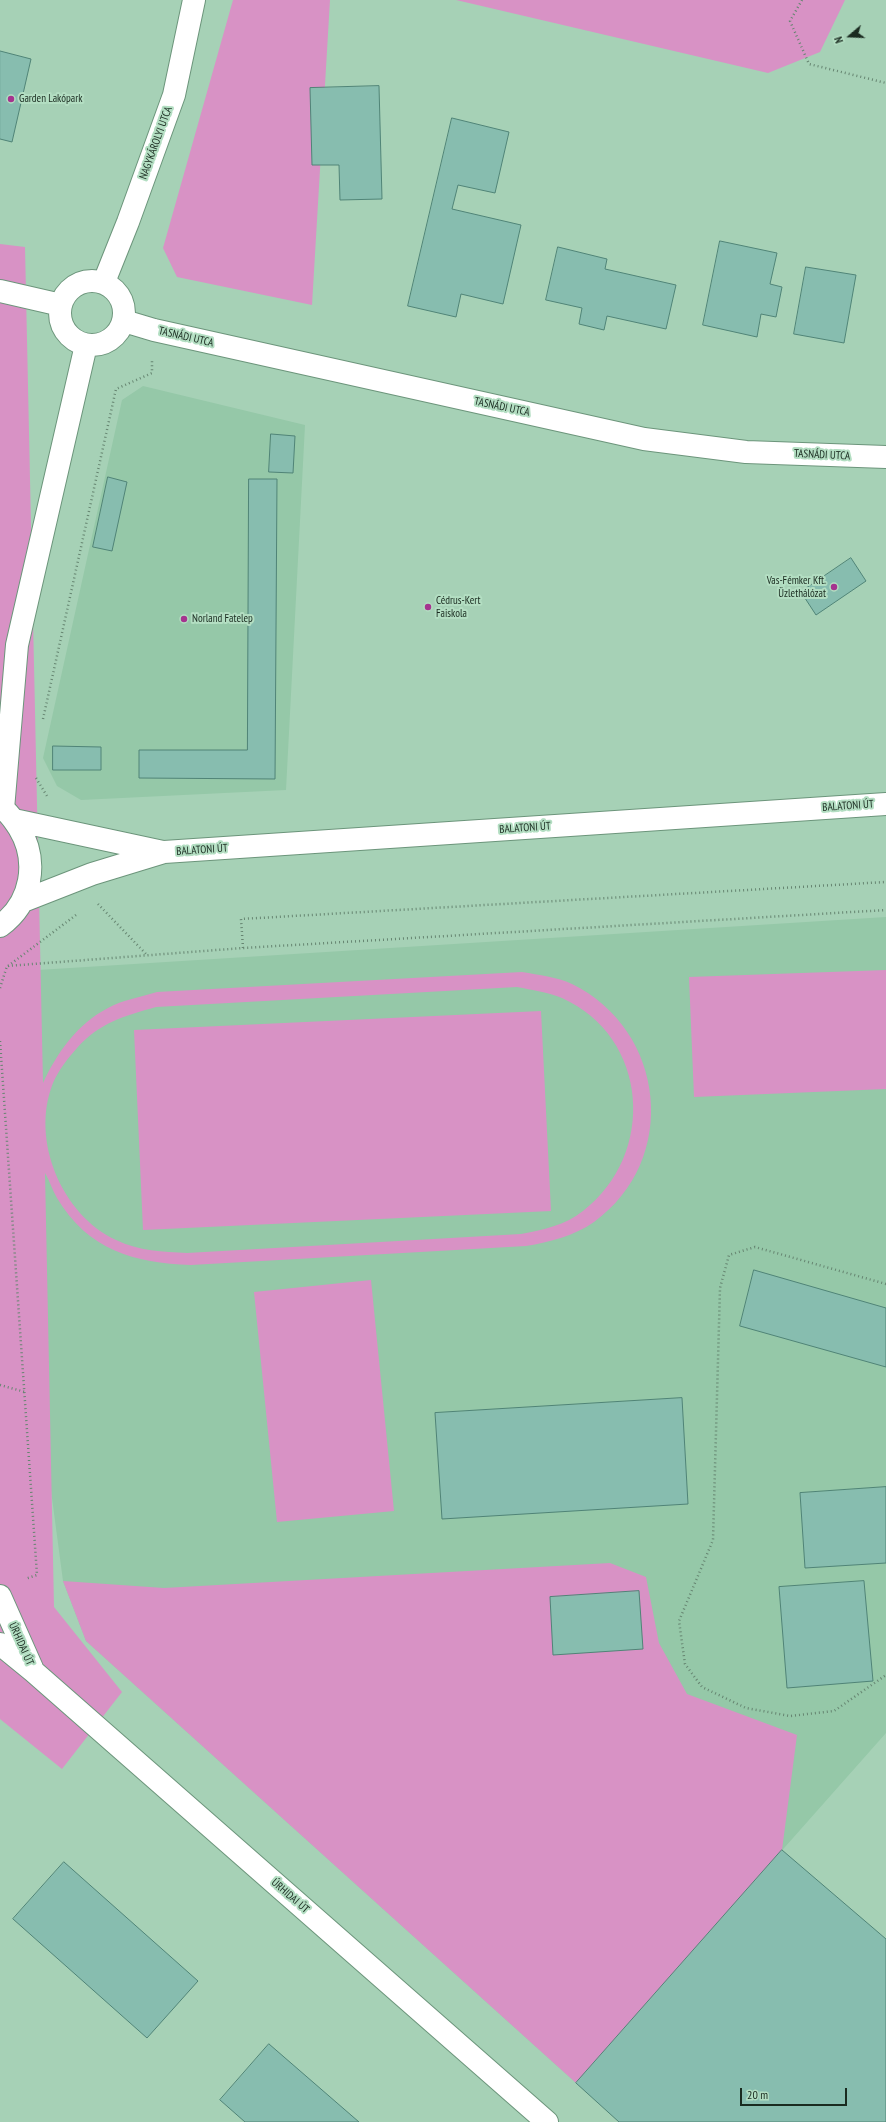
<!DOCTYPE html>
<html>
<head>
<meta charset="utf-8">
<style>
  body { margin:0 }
  #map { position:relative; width:886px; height:2122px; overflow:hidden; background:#a6d1b6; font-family:"PT Sans Narrow",sans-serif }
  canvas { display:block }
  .north { position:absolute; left:830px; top:16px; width:40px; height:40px; -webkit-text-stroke:3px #b3dec2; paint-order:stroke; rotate:251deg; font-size:11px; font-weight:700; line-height:16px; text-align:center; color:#1a2b20 }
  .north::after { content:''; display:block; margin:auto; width:14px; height:18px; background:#1a2b20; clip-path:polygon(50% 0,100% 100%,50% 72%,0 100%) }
  .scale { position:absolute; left:740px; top:2088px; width:107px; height:18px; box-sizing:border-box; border:2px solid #1a2b20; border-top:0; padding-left:5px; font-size:12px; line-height:14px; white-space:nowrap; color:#1a2b20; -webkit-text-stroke:3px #b3dec2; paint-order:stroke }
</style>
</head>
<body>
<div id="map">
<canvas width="886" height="2122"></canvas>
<div class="north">N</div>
<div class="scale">20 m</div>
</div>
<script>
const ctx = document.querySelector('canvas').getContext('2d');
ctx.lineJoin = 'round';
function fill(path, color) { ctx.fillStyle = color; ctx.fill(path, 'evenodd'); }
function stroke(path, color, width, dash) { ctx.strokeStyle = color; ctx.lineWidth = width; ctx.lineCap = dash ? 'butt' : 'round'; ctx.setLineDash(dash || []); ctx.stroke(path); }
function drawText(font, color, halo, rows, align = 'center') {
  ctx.font = font + ' "PT Sans Narrow",sans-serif'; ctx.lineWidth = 4; ctx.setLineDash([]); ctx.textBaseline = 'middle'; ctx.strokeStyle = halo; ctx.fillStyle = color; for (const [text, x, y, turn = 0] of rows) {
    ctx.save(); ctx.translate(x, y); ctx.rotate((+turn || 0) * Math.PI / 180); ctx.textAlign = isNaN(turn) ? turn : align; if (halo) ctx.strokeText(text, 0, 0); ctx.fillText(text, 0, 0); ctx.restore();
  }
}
fill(new Path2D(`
  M 143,386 L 305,425 L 286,790 L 81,800 L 57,786 L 43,758 L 122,400 Z
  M 886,917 L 886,1733 L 576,2083 L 86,1641 L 63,1581 L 50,1483 L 38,970 Z`), '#95c8a8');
fill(new Path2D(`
  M 233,0 L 330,0 L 312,305 L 177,277 L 163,248 Z
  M 456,0 L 845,0 L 820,52 L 768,73 Z
  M 0,244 L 25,247 L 43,1083 C 57,1053 77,1024 108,1008 C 122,1000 141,997 157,992 L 522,972 C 539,975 557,977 572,984 C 666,1030 680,1160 594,1222 C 574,1236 550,1242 526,1246 L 191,1265 C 134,1263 88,1250 57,1198 C 52,1190 50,1181 45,1173 L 54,1607 L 122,1692 L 62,1769 L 0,1719 ZM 517,987 C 532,990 548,992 562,998 C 649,1037 657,1154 583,1211 C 566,1225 542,1230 521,1234 L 187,1253 C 163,1252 139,1251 116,1240 C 62,1215 30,1140 53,1083 C 58,1071 68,1058 77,1048 C 99,1023 124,1016 156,1007 Z
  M 886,970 L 886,1089 L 694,1097 L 689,977 Z
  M 541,1011 L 551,1211 L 143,1230 L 134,1030 Z
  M 371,1280 L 394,1511 L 277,1522 L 254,1292 Z
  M 610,1563 L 646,1577 L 659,1643 L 687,1694 L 797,1735 L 782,1850 L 576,2083 L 86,1641 L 63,1581 L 164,1588 Z`), '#d892c5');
const building = new Path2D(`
  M 0,51 L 31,59 L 12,142 L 0,139 Z
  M 379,86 L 382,199 L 340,200 L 339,165 L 312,165 L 310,88 Z
  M 452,118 L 509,132 L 495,193 L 458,185 L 452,209 L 521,225 L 503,304 L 461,294 L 456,317 L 408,306 Z
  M 720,241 L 777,253 L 770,284 L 782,287 L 776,317 L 761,314 L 757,337 L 703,325 Z
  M 558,247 L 607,259 L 605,269 L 676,285 L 666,329 L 607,316 L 604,330 L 579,324 L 582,308 L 546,300 Z
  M 806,267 L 856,275 L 844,343 L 794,334 Z
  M 271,434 L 295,436 L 293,473 L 269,472 Z
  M 108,477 L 127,482 L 112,551 L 93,547 Z
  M 249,479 L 277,479 L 275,779 L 139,778 L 139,750 L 247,750 Z
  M 851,558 L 866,581 L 816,615 L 801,592 Z
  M 53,746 L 101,747 L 101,770 L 53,770 Z
  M 754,1270 L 886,1308 L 886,1367 L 740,1326 Z
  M 682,1398 L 688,1504 L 442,1519 L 435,1413 Z
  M 886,1487 L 886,1563 L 805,1568 L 800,1493 Z
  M 864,1581 L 873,1681 L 787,1688 L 779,1587 Z
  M 639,1591 L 643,1649 L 553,1655 L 550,1597 Z
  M 782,1850 L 886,1939 L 886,2122 L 619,2122 L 576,2083 Z
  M 64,1862 L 198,1981 L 147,2038 L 13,1919 Z
  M 269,2044 L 359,2122 L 245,2122 L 220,2100 Z`);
fill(building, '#87bdaf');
stroke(building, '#508477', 1);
const street = new Path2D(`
  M60 313a32 32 0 1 1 64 0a32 32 0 1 1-64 0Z
  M 104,282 L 128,222 L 174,95 L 194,0
  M 0,291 L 61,305
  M 124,321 L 154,330 L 644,439 L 746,452 L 886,457
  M 3,809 L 17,645 L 86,345`);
const secondary = new Path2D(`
  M 0,807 C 8,811 14,820 19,828 C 39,861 32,903 0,926
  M 14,820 L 163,852
  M 23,901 L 92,874 L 164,852 L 886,804
  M 0,1596 L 32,1668
  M 0,1644 L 33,1671 L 547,2122`);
stroke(street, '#6c957b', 24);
stroke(secondary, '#6c957b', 24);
stroke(new Path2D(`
  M 802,0 L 790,21 L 809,64 L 886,83
  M 43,719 L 116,389 L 152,373 L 152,361
  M 36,778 L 47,796
  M 98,904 L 147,955
  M 243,948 L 241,919 L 886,882
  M 8,966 L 76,915
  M 0,988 L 7,966 L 243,948 L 886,910
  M 0,1041 L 37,1575 L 25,1579
  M 886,1284 L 755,1247 L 729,1255 L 720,1288 L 713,1540 L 679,1621 L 685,1664 L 702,1687 L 746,1708 L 790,1716 L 834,1711 L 886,1675
  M 0,1385 L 25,1392`), '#668571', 2.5, [1, 3]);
stroke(street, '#fff', 22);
stroke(secondary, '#fff', 22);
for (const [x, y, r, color] of [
  [11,99,4,"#a5338f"],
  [834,587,4,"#a5338f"],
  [428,607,4,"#a5338f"],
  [184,619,4,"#a5338f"]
]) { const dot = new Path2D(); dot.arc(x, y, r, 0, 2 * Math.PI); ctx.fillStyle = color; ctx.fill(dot); stroke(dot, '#b3dec2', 1.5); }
drawText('11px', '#1a2b20', '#b3dec2', [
  ["Garden Lakópark",19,99],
  ["Vas-Fémker Kft.",826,581,"right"],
  ["Üzlethálózat",826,594,"right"],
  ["Cédrus-Kert",436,601],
  ["Faiskola",436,614],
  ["Norland Fatelep",192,619]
], 'left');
drawText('11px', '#1a2b20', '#b3dec2', [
  ["NAGYKÁROLYI UTCA",156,143,-70],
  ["TASNÁDI UTCA",186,337,13],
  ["TASNÁDI UTCA",502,407,12],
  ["TASNÁDI UTCA",822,455,3],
  ["BALATONI ÚT",848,806,-4],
  ["BALATONI ÚT",525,828,-4],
  ["BALATONI ÚT",202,850,-4],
  ["ÚRHIDAI ÚT",21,1644,66],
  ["ÚRHIDAI ÚT",290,1896,41]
]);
</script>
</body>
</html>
